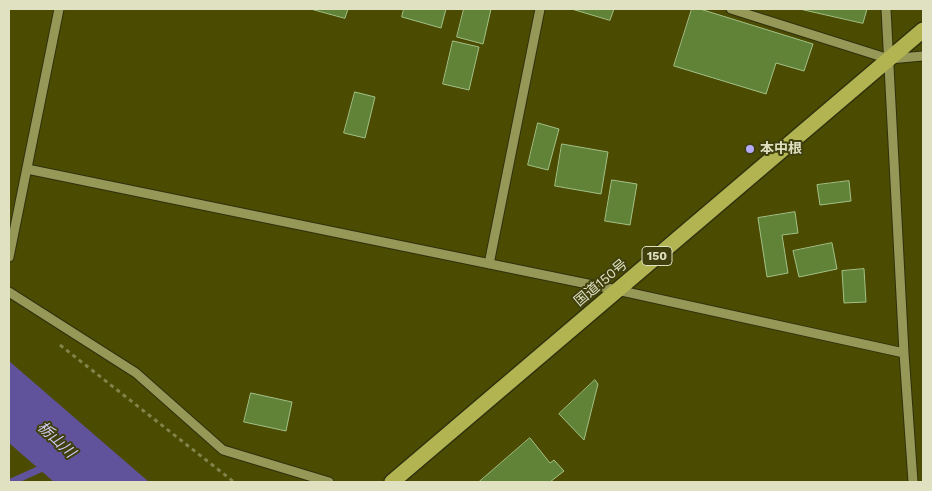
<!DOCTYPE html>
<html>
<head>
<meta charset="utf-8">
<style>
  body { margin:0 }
  #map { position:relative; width:932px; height:491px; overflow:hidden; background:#4b4b02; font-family:"Work Sans",sans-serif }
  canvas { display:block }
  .frame { position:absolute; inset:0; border:10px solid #dfe1c1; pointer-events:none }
</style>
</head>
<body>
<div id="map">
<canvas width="932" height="491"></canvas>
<div class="frame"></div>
</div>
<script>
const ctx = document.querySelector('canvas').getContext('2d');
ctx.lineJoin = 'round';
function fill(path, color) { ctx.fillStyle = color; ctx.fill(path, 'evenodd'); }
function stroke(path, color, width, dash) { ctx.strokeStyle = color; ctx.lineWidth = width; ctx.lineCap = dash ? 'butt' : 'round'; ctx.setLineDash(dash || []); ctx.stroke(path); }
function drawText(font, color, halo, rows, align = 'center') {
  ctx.font = font + ' "Work Sans","Noto Sans JP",sans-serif'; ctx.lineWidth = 4; ctx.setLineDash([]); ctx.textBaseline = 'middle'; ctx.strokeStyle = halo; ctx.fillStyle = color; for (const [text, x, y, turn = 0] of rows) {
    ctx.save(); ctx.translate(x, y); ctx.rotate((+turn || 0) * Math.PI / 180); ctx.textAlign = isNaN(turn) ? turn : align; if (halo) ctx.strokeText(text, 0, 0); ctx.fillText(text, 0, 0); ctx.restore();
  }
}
fill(new Path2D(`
  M 9,361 L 149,482 L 54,482 L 9,443 Z`), '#61539b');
stroke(new Path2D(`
  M 11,482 L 47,466`), '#61539b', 7);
const building = new Path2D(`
  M 311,9 L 348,9 L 345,18 Z
  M 404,9 L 446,9 L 441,28 L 402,17 Z
  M 464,9 L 491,9 L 483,44 L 457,37 Z
  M 572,9 L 614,9 L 610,20 Z
  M 692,9 L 700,9 L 813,44 L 804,71 L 776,63 L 766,94 L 674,66 Z
  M 800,9 L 867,9 L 863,23 Z
  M 453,41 L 479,47 L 469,90 L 443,84 Z
  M 355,92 L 375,97 L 365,138 L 344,133 Z
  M 538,123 L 559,129 L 548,170 L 528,165 Z
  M 562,144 L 608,152 L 601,194 L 555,186 Z
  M 612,180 L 637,184 L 630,225 L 605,221 Z
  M 849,181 L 851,201 L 820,205 L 817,185 Z
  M 795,212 L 798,233 L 782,235 L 788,273 L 767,277 L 758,218 Z
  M 832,243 L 837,269 L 799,277 L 793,251 Z
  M 864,269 L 866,302 L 844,303 L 842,271 Z
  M 595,380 L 598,384 L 584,440 L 559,414 Z
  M 251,393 L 292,402 L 286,431 L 244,422 Z
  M 530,438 L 550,463 L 554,460 L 564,471 L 550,482 L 479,482 Z`);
fill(building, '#608337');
stroke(building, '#a3c187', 1);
const minor = new Path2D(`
  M 731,9 L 889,59 L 923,56
  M 886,9 L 904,353 L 913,482
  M 27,169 L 617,290 L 904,353
  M 9,257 L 59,9
  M 489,264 L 540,9
  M 9,292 L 136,373 L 223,450 L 329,482`);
const highway = new Path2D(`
  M 392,482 L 923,30`);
stroke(minor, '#2f300e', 11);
stroke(highway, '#2f300e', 18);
stroke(new Path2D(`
  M 60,345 L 234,482`), '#83844b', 3, [4, 4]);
stroke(minor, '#969858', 9);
stroke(highway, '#b2b451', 15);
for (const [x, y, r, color] of [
  [750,149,5,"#b6abf8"]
]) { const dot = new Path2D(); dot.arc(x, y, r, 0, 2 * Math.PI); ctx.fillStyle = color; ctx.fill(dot); stroke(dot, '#3f400d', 2); }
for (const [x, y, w] of [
  [657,256,30]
]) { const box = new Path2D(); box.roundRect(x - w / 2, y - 9.5, w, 19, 4); ctx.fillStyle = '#3f400d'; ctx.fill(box); stroke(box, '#dfe1c1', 1); }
drawText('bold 12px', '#dfe1c1', null, [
  ["150",657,256]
]);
drawText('bold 14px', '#dfe1c1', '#3f400d', [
  ["本中根",760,149]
], 'left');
drawText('14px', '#dfe1c1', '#3f400d', [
  ["国道150号",601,283,-40]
]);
drawText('italic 15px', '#d0ccf5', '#3f400d', [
  ["栃山川",56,440,43]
]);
</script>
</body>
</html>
